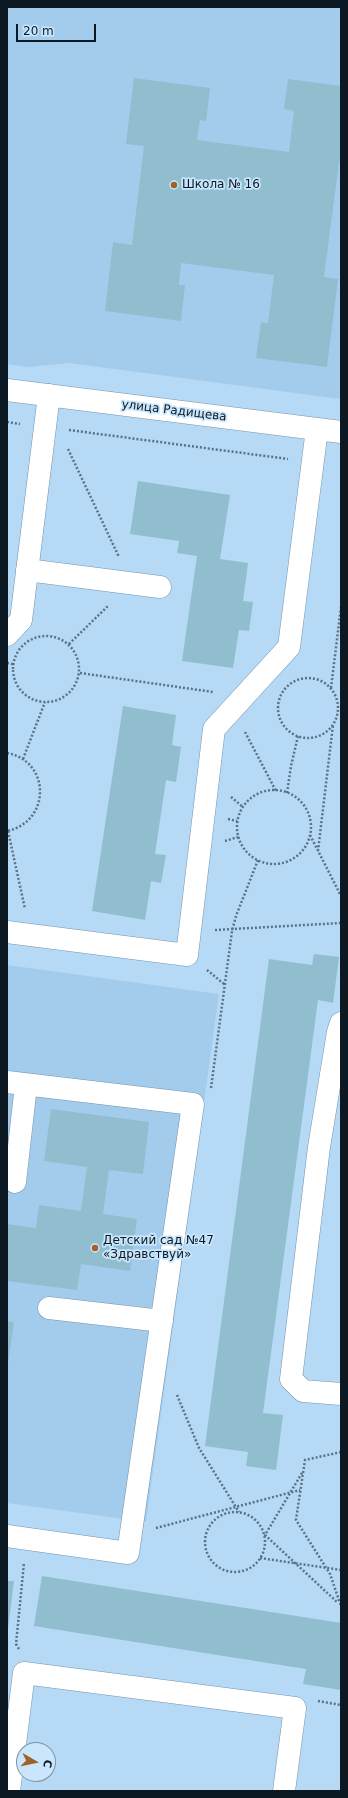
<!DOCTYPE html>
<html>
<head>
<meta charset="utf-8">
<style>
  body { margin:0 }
  #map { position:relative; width:348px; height:1798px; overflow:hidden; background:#b6d9f6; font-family:"DejaVu Sans",sans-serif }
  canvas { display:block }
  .frame { position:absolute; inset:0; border:8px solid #0c1923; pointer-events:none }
  .north { position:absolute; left:16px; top:1742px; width:40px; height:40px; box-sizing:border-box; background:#c9e6fd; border:1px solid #7d94a6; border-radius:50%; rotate:99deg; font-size:11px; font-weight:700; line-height:16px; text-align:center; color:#0c1923 }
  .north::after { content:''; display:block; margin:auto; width:14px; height:18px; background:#9f6325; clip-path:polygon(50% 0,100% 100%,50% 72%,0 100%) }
  .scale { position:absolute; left:16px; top:24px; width:80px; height:18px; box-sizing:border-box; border:2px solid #0c1923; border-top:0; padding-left:5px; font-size:12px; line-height:14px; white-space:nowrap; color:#0c1923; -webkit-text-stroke:3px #c9e6fd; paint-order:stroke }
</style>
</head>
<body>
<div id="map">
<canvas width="348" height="1798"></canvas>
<div class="frame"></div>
<div class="north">С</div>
<div class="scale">20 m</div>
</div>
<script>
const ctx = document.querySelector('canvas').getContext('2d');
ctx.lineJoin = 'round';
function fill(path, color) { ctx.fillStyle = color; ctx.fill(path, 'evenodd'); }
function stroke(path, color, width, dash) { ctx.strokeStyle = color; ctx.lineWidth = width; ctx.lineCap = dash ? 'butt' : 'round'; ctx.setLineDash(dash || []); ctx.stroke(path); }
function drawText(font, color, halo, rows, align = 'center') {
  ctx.font = font + ' "DejaVu Sans",sans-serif'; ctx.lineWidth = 3.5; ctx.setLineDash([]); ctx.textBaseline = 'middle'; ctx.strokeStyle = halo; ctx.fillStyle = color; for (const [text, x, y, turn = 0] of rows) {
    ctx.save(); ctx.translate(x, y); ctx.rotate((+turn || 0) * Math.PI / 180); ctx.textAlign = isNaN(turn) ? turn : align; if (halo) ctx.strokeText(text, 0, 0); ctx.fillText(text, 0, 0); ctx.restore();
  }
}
fill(new Path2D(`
  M 7,7 L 341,7 L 340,399 L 69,363 L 28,367 L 7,364 Z
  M 7,965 L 219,994 L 146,1522 L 7,1503 Z`), '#a3ccec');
fill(new Path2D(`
  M 134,78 L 210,88 L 206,121 L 200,120 L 197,140 L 289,152 L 294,111 L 284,109 L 288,79 L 341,86 L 341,162 L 339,162 L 324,277 L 338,279 L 327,367 L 256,358 L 261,322 L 268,323 L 274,275 L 181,263 L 179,285 L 185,285 L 181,321 L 105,311 L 113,242 L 132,245 L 144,146 L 126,144 Z
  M 138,481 L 230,495 L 220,559 L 248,563 L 243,601 L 253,602 L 249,631 L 239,630 L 233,668 L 182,661 L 197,556 L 177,553 L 179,541 L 130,534 Z
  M 123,706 L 176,715 L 172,745 L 181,747 L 176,782 L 166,780 L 155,854 L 166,855 L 161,883 L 151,881 L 145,920 L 92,911 Z
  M 314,954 L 339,957 L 333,1003 L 318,1000 L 263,1413 L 283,1415 L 276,1470 L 246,1466 L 248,1452 L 205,1446 L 269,959 L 312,965 Z
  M 51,1109 L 149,1122 L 143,1174 L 109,1170 L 103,1214 L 137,1219 L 130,1271 L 81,1264 L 77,1290 L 7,1281 L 7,1224 L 36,1228 L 39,1205 L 81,1211 L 87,1167 L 44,1161 Z
  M 7,1321 L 14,1322 L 8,1364 L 7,1364 Z
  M 42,1576 L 341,1623 L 341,1690 L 303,1684 L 306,1669 L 34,1626 Z
  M 7,1581 L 14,1581 L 8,1629 L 7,1629 Z`), '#90becf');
const minor = new Path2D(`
  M 7,390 L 341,432
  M 27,570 L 160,587
  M 7,635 L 21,620 L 49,395
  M 7,932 L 187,955 L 214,729 L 289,647 L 317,429
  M 341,1023 L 338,1032 L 319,1147 L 291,1379 L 303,1391 L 341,1394
  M 7,1082 L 193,1104 L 128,1553 L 7,1536
  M 15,1182 L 26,1085
  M 49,1308 L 162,1321
  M 9,1791 L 24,1673 L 295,1708 L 284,1791`);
stroke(minor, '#7394ae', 23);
stroke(new Path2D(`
  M 7,422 L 20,424
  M 69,430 L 288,459
  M 68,449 L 119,557
  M13 669a33 33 0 1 1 66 0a33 33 0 1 1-66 0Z
  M 69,644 L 109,605
  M 7,663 L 13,664
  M 80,673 L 213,692
  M278 708a30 30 0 1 1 60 0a30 30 0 1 1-60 0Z
  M 331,688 L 341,607
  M 245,732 L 276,791
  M 7,753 C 51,761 51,822 7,831
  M 23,759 L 45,702
  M237 827a37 37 0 1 1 74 0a37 37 0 1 1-74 0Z
  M 287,793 L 291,766 L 298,736
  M 231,797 L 243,807
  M 228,819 L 237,821
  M 8,831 L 25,909
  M 310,835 L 341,896
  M 225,841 L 238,837
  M 318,851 L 333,725
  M 215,930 L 341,923
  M 207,970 L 224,984
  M 211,1088 L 232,931 L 236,916 L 258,860
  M 177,1395 L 199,1448 L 239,1512
  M 341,1452 L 305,1460 L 296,1520 L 330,1574 L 341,1606
  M 302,1473 L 265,1535 L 337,1602
  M205 1542a30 30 0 1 1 60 0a30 30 0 1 1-60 0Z
  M 156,1528 L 300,1490
  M 260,1558 L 341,1570
  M 19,1649 L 16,1644 L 24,1563
  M 318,1701 L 341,1705`), '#5b7285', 2.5, [2, 2]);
stroke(minor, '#fff', 22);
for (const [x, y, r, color] of [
  [174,185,4,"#9f6325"],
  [95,1248,4,"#9f6325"]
]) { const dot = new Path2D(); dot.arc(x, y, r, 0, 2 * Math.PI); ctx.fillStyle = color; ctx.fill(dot); stroke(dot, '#c9e6fd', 1.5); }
drawText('12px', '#0c1923', '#c9e6fd', [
  ["Школа № 16",182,185],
  ["Детский сад №47",103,1241],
  ["«Здравствуй»",103,1255]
], 'left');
drawText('12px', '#0c1923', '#c9e6fd', [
  ["улица Радищева",174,411,7]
]);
</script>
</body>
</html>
